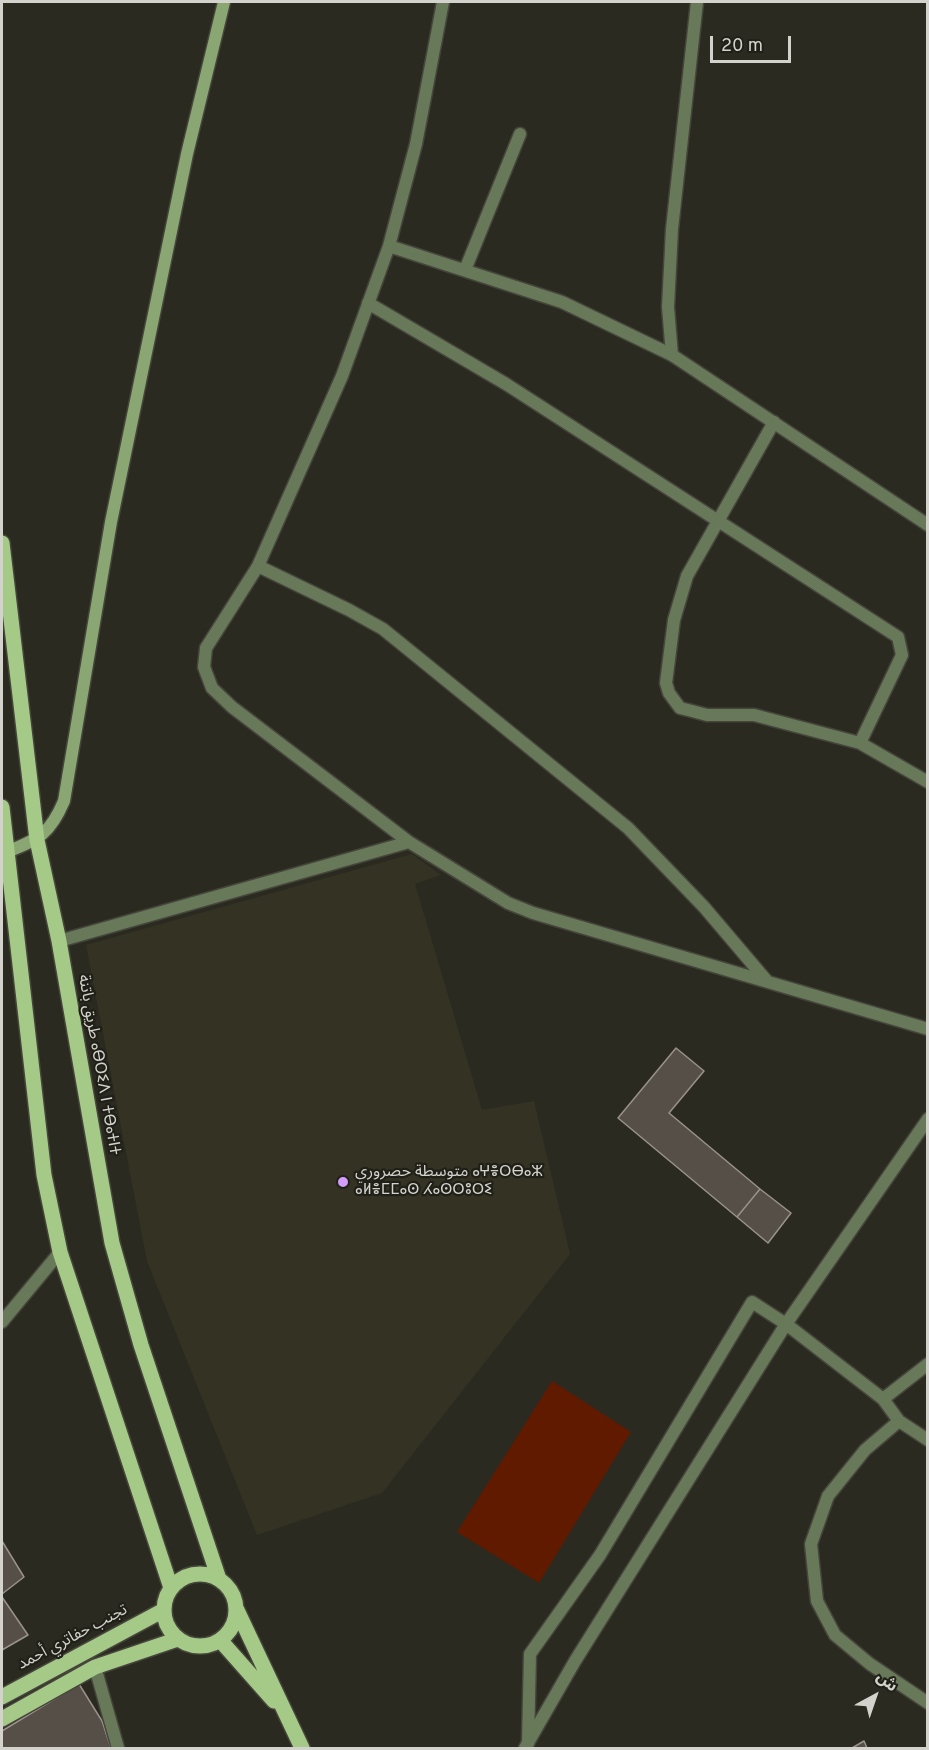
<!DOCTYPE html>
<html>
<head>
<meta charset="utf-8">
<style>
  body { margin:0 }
  #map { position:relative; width:929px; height:1750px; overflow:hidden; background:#2b2a21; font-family:Overpass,"Noto Sans Arabic",sans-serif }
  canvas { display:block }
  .frame { position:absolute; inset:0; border:3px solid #d3d2cc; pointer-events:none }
  .north { position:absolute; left:845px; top:1666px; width:60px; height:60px; -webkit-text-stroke:4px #212018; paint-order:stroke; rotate:40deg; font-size:16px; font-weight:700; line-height:24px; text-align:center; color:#d3d2cc }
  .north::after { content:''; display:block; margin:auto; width:21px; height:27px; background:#d3d2cc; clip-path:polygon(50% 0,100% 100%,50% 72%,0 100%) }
  .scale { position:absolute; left:710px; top:36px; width:81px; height:27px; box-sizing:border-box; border:3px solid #d3d2cc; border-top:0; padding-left:8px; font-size:18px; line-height:21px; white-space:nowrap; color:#d3d2cc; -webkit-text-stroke:4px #212018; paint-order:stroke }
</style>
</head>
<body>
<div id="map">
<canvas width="929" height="1750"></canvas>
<div class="frame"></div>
<div class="north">ش</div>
<div class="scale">20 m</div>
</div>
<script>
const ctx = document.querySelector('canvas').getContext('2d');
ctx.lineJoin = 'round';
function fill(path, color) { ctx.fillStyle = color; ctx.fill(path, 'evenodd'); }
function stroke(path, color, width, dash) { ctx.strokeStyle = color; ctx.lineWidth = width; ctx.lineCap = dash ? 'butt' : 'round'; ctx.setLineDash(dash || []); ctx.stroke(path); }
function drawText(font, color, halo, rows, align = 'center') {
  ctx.font = font + ' Overpass,"Noto Sans Arabic","Noto Sans Tifinagh",sans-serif'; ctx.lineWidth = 4.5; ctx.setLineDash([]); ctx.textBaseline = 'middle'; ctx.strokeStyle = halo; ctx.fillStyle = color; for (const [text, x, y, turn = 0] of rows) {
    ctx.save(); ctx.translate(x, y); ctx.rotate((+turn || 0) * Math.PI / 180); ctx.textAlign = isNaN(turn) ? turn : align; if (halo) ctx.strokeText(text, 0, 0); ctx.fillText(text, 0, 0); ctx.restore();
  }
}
fill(new Path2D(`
  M 412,854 L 441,875 L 415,884 L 482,1110 L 534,1101 L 570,1254 L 382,1493 L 257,1535 L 147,1261 L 86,945 Z`), '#343223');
fill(new Path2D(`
  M 552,1381 L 631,1432 L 539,1583 L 457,1532 Z`), '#5f1a00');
const building = new Path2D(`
  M 676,1048 L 704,1071 L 669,1113 L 760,1189 L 737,1217 L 618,1118 Z
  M 760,1189 L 791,1213 L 768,1243 L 737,1217 Z
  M 2,1541 L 24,1577 L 2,1594 Z
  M 2,1597 L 28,1635 L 2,1650 Z
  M 79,1684 L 102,1721 L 111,1748 L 2,1748 L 2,1731 Z
  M 864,1741 L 867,1748 L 852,1748 Z`);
fill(building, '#554f47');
stroke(building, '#9a928a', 1.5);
const service = new Path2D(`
  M 2,1322 L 60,1252
  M 883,1399 L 928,1364
  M 899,1421 L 865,1450 L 828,1496 L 811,1544 L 817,1601 L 835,1635 L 870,1664 L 928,1703
  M 528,1743 L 530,1654 L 600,1555 L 752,1302 L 786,1324 L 883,1399 L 899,1421 L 928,1440`);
const minor = new Path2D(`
  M 443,2 L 416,144 L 389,246 L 342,376 L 258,566 L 206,648 L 204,667 L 212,688 L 232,707 L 409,842 L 508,903 L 533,913 L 928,1029
  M 389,246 L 562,302 L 672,355
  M 465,270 L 520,134
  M 368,303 L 506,384 L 898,637 L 902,655 L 860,743
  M 774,422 L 687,576 L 674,620 L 666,683 L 669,693 L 680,708 L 692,711 L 707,715 L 754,715 L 860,743 L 928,782
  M 258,566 L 349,610 L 383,629 L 628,828 L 704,907 L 766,980
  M 59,941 L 409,842
  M 95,1667 L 118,1748
  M 525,1748 L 575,1661 L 786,1324 L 928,1119`);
const tertiary = new Path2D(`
  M 697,2 L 672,229 L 668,307 L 672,355 L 928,525`);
const secondary = new Path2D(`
  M 7,852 C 39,839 50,834 64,801 L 111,522 L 187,154 L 224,2`);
const primary = new Path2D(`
  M 2,543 L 37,840 L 59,941 L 112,1243 L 141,1345 L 219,1579
  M 2,807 L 44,1175 L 60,1252 L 171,1588
  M164 1610a36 36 0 1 1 72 0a36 36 0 1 1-72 0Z
  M 236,1608 L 302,1748
  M 220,1640 L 274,1701
  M 2,1697 L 162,1611
  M 2,1719 L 95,1667 L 178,1639`);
stroke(service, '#46453c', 15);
stroke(minor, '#46453c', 15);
stroke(tertiary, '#46453c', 15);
stroke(secondary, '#46453c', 15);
stroke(primary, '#46453c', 18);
stroke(service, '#677959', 12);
stroke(minor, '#677959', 12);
stroke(tertiary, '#677959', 12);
stroke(secondary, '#8aa672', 12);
stroke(primary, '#a5c986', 15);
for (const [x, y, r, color] of [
  [343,1182,6,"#d39cfd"]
]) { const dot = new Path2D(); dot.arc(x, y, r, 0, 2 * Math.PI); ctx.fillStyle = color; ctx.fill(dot); stroke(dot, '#212018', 2); }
drawText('16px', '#d3d2cc', '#212018', [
  ["طريق باتنة ⴰⴱⵔⵉⴷ ⵏ ⵜⴱⴰⵜⵏⵜ",98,1065,80],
  ["تجنب حفاتري أحمد",73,1638,-28]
]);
drawText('16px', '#d3d2cc', '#212018', [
  ["متوسطة حصروري ⴰⵖⴻⵔⴱⴰⵣ",355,1173],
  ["ⴰⵍⴻⵎⵎⴰⵙ ⵃⴰⵙⵔⵓⵔⵉ",355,1191]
], 'left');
</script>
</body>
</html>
